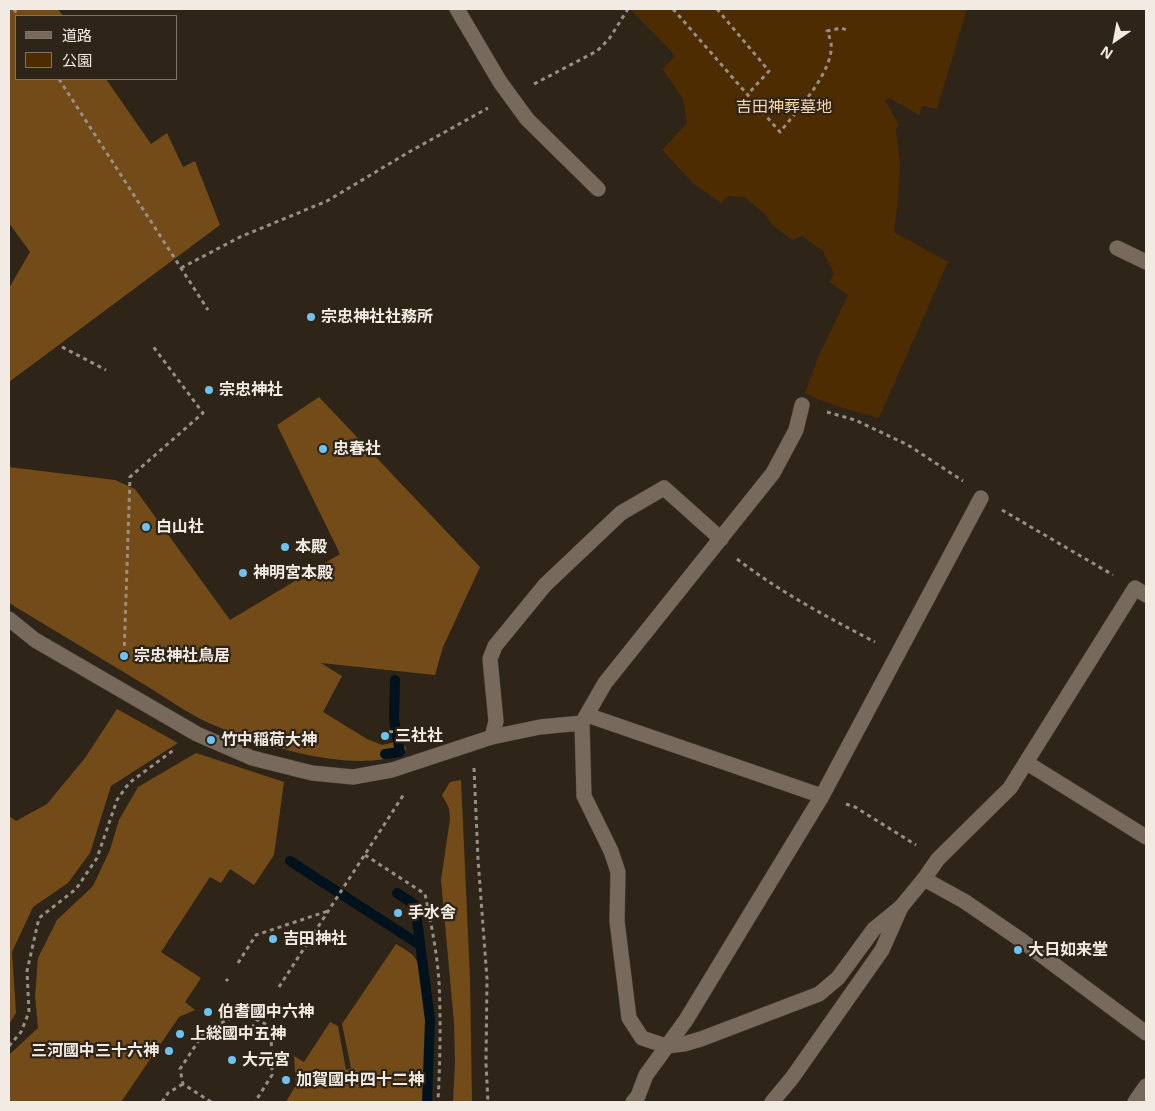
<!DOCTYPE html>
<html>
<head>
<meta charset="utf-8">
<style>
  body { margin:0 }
  #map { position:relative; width:1155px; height:1111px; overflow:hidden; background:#2f2418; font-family:"Open Sans","Noto Sans JP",sans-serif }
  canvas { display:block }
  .frame { position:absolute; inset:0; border:10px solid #f2ebe3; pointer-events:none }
  .legend { position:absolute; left:15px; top:15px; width:162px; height:65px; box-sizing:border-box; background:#2f2418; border:1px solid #7d7469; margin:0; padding:6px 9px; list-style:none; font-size:15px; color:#f2ebe3 }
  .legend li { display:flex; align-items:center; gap:10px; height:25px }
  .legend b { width:25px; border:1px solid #7d7469 }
  .north { position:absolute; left:1090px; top:15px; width:50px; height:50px; -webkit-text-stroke:4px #2f2418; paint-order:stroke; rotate:213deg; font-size:14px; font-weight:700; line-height:20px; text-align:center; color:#f2ebe3 }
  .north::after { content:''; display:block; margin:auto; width:18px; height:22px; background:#f2ebe3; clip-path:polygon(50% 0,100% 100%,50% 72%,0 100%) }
</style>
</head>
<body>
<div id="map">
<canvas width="1155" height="1111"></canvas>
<div class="frame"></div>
<ul class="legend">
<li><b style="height:6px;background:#776a5c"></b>道路</li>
<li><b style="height:14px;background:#4c2c00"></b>公園</li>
</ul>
<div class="north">N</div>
</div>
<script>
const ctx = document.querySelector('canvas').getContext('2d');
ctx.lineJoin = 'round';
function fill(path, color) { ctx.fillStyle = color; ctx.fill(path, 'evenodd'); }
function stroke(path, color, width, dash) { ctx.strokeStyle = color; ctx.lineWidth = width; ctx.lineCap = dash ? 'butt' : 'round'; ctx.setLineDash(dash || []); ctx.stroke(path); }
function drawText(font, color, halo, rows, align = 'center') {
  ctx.font = font + ' "Open Sans","Noto Sans JP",sans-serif'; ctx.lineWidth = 4.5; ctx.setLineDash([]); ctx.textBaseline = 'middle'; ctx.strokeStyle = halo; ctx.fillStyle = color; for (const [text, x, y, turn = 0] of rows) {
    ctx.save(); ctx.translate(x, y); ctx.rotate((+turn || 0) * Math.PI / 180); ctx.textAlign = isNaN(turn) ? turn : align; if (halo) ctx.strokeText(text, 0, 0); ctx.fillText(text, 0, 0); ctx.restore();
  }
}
fill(new Path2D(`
  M 633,9 L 967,9 L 937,109 L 923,106 L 919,115 L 889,98 L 885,100 L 899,125 L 896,129 L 900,164 L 898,201 L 894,232 L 948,262 L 879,418 C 853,411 829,405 805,393 L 818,357 L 848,295 L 829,282 L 834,274 L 823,251 L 802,236 L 792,240 L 771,224 L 765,214 L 744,197 L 728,196 L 721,203 L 694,184 L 662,150 L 687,123 L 683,99 L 662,69 L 675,56 C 661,40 646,26 631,10 Z`), '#4c2c00');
fill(new Path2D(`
  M 9,9 L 58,9 L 63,16 L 16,16 L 16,79 L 106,79 L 151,144 L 167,133 L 183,167 L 195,161 L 220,225 L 9,382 L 9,288 L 30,252 L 9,223 Z
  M 319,397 L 480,567 L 443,647 L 435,675 L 321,663 L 342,676 L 323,712 L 367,739 L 382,745 L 400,741 L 406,748 L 405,752 C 359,777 256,744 211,724 C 188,714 167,698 145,685 C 100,658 54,630 9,603 L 9,467 L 115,480 L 135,489 L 230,620 L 340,554 L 277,425 Z
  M 117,709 L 178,743 L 111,786 L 90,853 L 68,883 L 33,907 L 12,952 L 16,1013 L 9,1024 L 9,816 L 16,821 L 47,804 L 85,758 Z
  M 196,753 L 284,782 L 274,855 L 254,885 L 230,869 L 221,883 L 210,877 L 161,952 L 201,978 L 185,1002 L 195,1010 L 179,1017 L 121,1102 L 9,1102 L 9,1055 L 38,1028 L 35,996 L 38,958 L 57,920 L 93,886 L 110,850 L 119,820 L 138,787 Z
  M 461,780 L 470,978 L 472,1102 L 453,1102 L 455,1063 L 454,1023 L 441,880 L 450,819 L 449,808 L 442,795 L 450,782 Z
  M 396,944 C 402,948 411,952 415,958 C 435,986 427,1068 426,1102 L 286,1102 L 296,1085 L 294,1056 L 304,1062 L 330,1022 L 338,1026 L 346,1070 L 351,1068 L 342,1024 Z`), '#734b18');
stroke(new Path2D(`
  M 385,754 L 400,752 L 394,720 L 395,680
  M 290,861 L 420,945
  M 397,893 L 415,905 L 430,1020 L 427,1102`), '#01121d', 10);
const lane = new Path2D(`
  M 457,9 L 500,82 L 527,119 L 598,189
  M 1117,248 L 1146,262
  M 587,715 L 822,796
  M 492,737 L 496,721 L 490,659 L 495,646 L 545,585 L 621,513 L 664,488 L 721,539
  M 1027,763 L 1146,837
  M 924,879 L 938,859 L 1010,788 L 1135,588 L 1146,595
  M 633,1102 L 638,1096 L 646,1075 L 686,1020 L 822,796 L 981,498
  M 772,1102 L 792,1078 L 882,950 L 901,907
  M 1135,1102 L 1146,1086`);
const street = new Path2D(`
  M 9,619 L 35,640 L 197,734 L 252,758 L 312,773 L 353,777 L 392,770 L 492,737 L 540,727 L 582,723 L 584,796 L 611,851 L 618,872 L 617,921 L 629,1018 L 642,1038 L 666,1046 L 684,1044 L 701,1039 L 819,994 L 838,978 L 874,929 L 901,907 L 924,879 L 964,901 L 1021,940 L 1146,1033
  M 582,723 L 605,683 L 773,473 L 796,430 L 802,405`);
stroke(lane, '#473e34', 16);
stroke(street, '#473e34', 16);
stroke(new Path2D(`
  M 14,9 L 18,16
  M 673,9 L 780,132 C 796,112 835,70 831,43 C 830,39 829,35 827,31 L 841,28 L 847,30
  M 717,9 L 769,71 L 747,95
  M 59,79 L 208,310
  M 534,84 L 597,51 L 609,39 L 628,9
  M 181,268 L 240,237 L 327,201 L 409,152 L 488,108
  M 62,347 L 106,370
  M 827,412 L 855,420 L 908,445 L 963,481
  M 1002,510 L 1113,575
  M 737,559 C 780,592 827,617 875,642
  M 121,661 L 124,656 L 130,477 L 203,413 L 152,345
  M 389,732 L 398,731
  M 474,768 L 478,859 L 487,979 L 486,1064 L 488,1102
  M 846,804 L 855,807 L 916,845
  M 365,855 L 425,894 C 431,923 437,952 439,982 C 441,1022 440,1062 438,1102
  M 238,963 L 256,935 L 328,911
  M 226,981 L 228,979
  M 279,987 L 404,794
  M 252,1028 L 265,1008
  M 9,1046 L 21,1032 L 29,1012 L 27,971 L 39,918 L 76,889 L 97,858 L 117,800 L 129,783 L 175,749
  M 162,1102 L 168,1093 L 183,1084
  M 211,1102 L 183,1084 L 180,1069 L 205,1031 L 245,1011 L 271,1028 L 272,1075 L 255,1102`), '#988f85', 3, [4, 4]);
stroke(lane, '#776a5c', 15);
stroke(street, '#776a5c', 15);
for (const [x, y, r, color] of [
  [311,317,5,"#6cc3f2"],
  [209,390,5,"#6cc3f2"],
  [323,449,5,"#6cc3f2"],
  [146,527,5,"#6cc3f2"],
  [285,547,5,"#6cc3f2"],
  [243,573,5,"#6cc3f2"],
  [124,656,5,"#6cc3f2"],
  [385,736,5,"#6cc3f2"],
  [211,740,5,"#6cc3f2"],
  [398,913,5,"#6cc3f2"],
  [273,939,5,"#6cc3f2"],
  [1018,950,5,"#6cc3f2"],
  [208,1012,5,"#6cc3f2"],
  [180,1034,5,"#6cc3f2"],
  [169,1051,5,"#6cc3f2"],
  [232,1060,5,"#6cc3f2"],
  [286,1080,5,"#6cc3f2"]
]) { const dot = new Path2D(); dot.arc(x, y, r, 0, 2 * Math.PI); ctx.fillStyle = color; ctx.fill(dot); stroke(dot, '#2f2418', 2); }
drawText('16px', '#fbd6ac', '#2f2418', [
  ["吉田神葬墓地",784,107]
]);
drawText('bold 16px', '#f2ebe3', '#2f2418', [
  ["宗忠神社社務所",321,317],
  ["宗忠神社",219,390],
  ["忠春社",333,449],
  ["白山社",156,527],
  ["本殿",295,547],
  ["神明宮本殿",253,573],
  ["宗忠神社鳥居",134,656],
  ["三社社",395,736],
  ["竹中稲荷大神",221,740],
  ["手水舎",408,913],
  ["吉田神社",283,939],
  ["大日如来堂",1028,950],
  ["伯耆國中六神",218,1012],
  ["上総國中五神",190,1034],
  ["三河國中三十六神",159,1051,"right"],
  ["大元宮",242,1060],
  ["加賀國中四十二神",296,1080]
], 'left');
</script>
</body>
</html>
